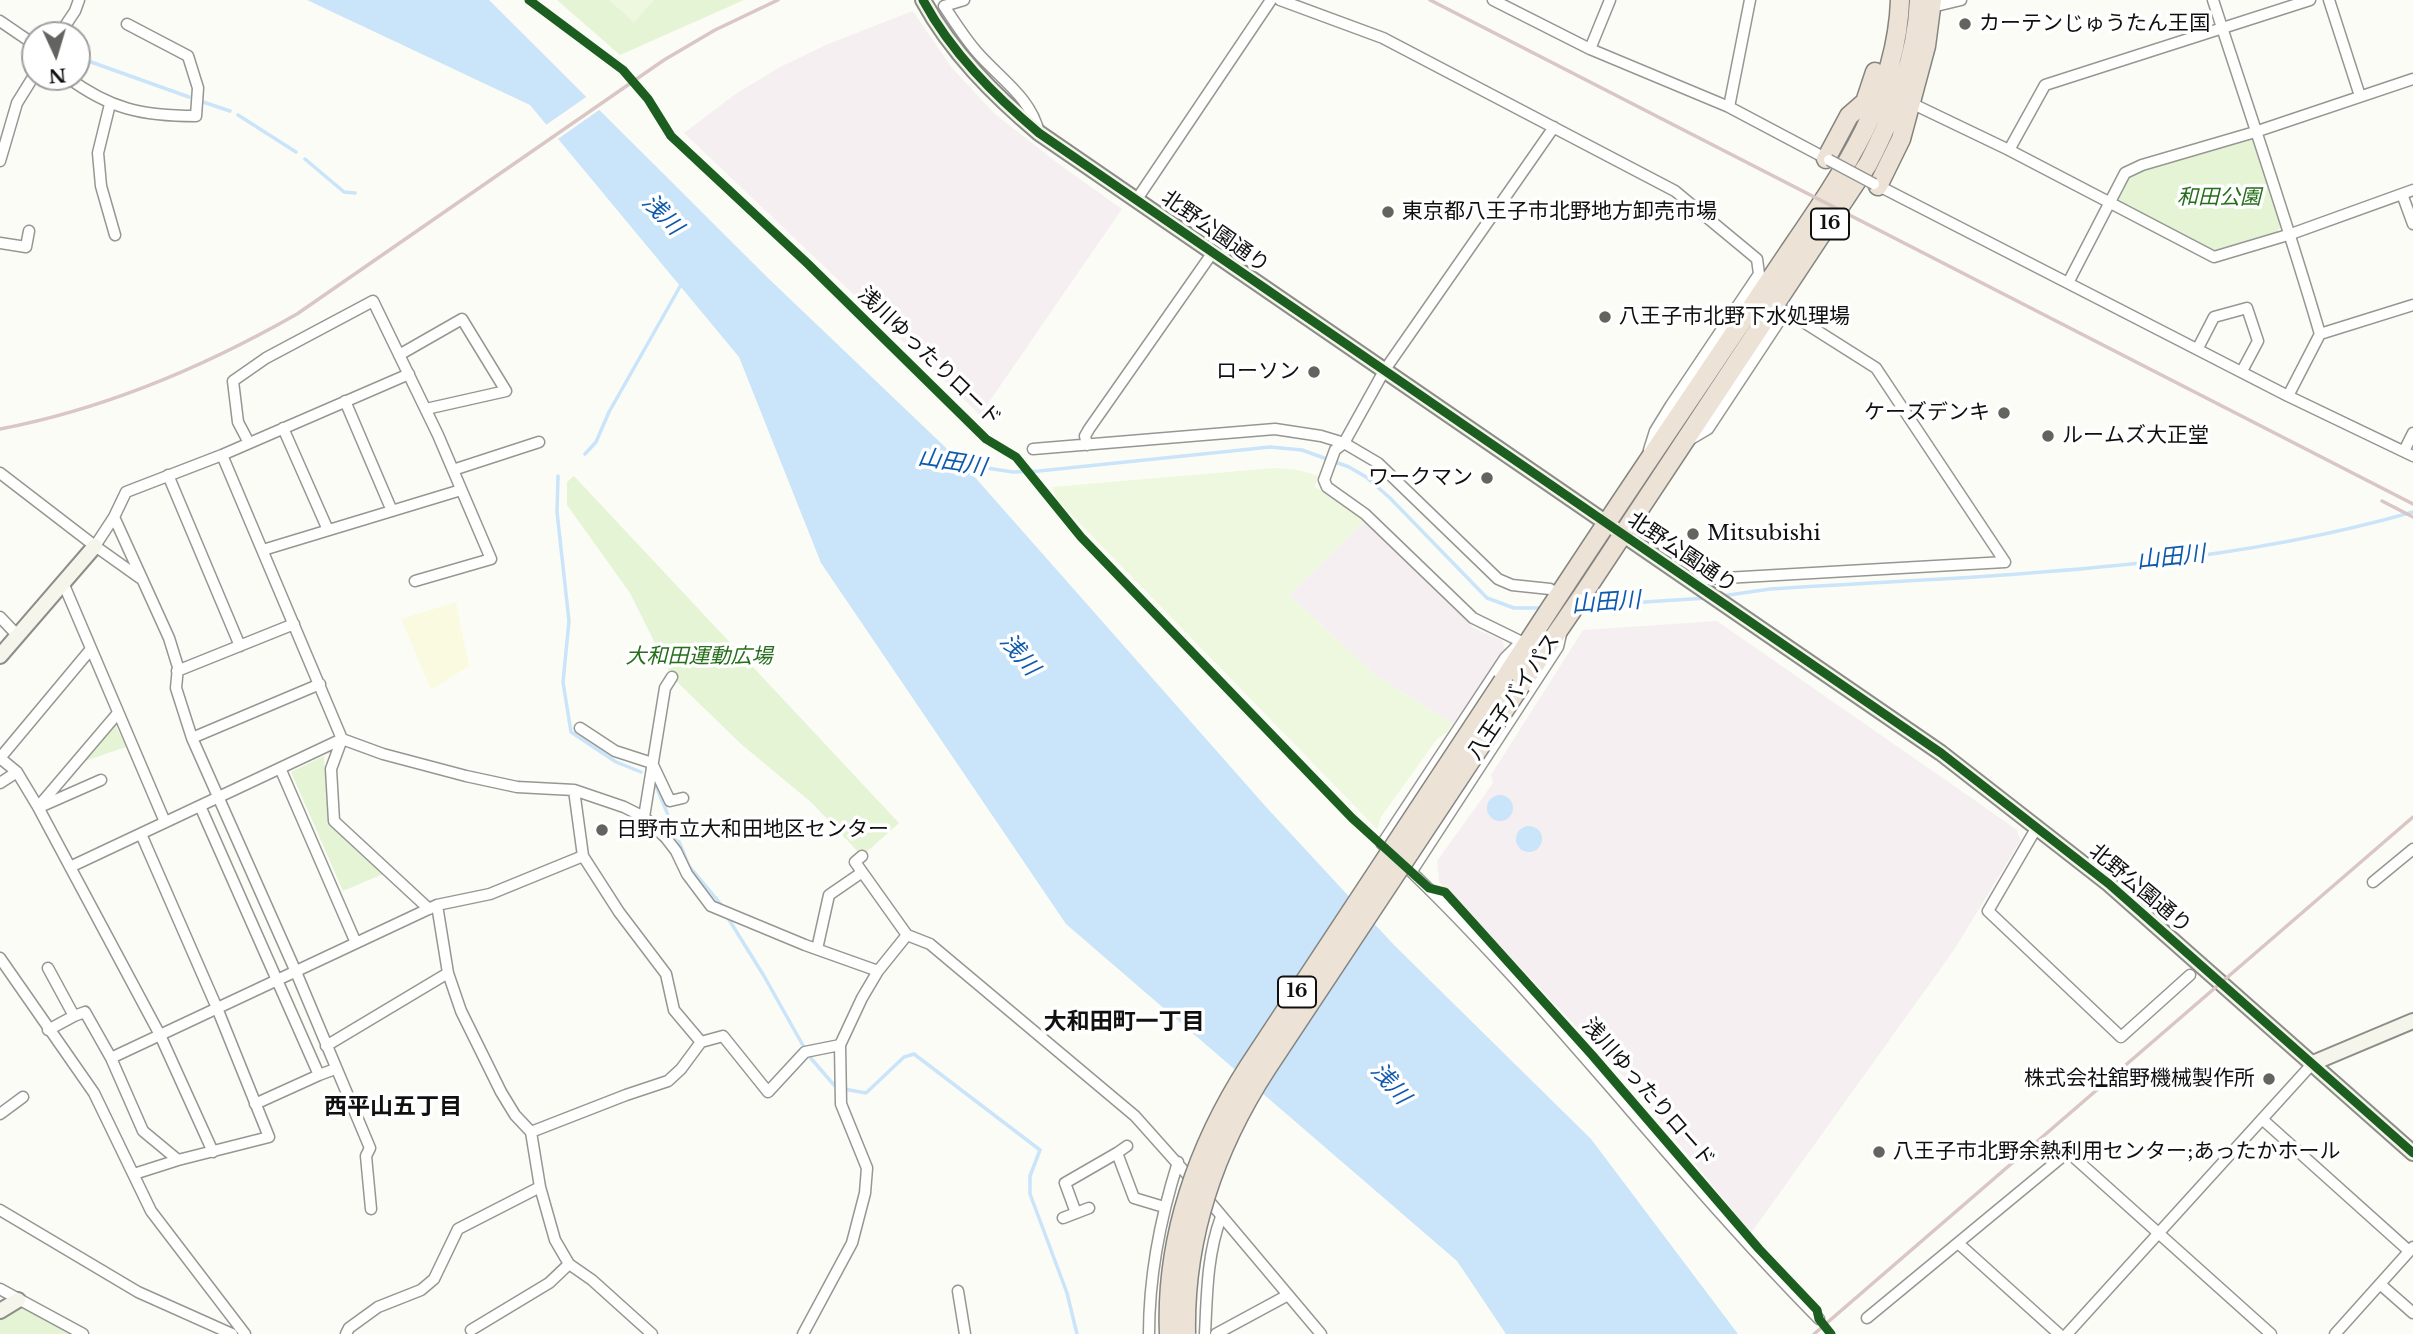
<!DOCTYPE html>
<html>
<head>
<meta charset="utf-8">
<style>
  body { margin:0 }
  #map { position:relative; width:2413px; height:1334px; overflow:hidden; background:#fcfcf6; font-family:"Libre Baskerville",serif }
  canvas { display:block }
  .north { position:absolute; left:21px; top:21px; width:70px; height:70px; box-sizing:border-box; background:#fff; border:2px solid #9f9f9f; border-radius:50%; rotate:176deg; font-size:19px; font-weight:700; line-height:28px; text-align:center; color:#101010 }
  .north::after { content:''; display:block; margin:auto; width:24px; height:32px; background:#636360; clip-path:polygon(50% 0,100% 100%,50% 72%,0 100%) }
</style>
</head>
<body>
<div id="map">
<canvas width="2413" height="1334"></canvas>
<div class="north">N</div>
</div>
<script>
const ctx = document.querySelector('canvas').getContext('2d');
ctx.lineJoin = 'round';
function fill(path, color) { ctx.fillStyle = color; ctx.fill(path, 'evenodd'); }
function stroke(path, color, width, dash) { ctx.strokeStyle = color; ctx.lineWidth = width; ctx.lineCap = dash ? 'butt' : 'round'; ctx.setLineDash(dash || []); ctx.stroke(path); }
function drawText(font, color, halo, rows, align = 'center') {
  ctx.font = font + ' "Libre Baskerville","Noto Sans JP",serif'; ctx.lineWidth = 7; ctx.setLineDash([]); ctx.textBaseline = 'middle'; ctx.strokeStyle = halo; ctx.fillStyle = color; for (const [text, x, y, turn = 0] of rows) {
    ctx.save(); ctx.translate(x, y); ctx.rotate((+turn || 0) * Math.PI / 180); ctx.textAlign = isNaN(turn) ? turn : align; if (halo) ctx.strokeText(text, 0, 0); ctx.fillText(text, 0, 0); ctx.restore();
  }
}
fill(new Path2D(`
  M 913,11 L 952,68 L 995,114 L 1059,164 L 1122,209 L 980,415 L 684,133 L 734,95 L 780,67 L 828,44 Z
  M 1365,521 L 1474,628 L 1502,640 L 1505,649 L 1453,724 L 1375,675 L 1289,595 Z
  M 1717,621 L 2016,829 L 2021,840 L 1954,950 L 1751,1233 L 1627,1080 L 1439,882 L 1437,861 L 1493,783 L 1491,775 L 1583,630 Z`), '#f5eff2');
fill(new Path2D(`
  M 456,602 L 469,666 L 431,690 L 401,619 Z`), '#fafae1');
fill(new Path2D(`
  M 557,0 L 744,0 L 620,55 Z
  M 2249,138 L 2254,140 L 2281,226 L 2277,232 L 2216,253 L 2212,252 L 2119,204 C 2112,185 2128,174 2142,167 Z
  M 574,476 L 899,823 L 862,856 L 812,803 L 741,744 L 672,677 L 630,593 L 567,505 L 567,482 Z
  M 115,724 L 126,747 L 79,763 Z
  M 324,756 L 328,820 L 383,874 L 343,891 L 291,772 Z
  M 18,1300 L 83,1334 L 0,1334 L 0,1311 Z`), '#e4f4d4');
fill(new Path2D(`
  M 609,0 L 654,0 L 634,23 Z
  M 1274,468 L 1298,470 L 1319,476 L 1314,487 L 1330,495 L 1365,521 L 1289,595 L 1375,675 L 1453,724 L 1446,733 L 1437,739 L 1381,817 L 1377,829 L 1057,500 L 1052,487 Z`), '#eef8de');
fill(new Path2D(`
  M 307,0 L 489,0 L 768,278 L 965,466 L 1267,808 L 1394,945 L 1591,1139 L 1738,1334 L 1506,1334 L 1457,1261 L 1066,924 L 821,563 L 739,357 L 530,105 Z
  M1487 808a13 13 0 1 1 26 0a13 13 0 1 1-26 0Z
  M1516 839a13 13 0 1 1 26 0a13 13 0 1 1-26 0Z`), '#cae4fa');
fill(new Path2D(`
  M 589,95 L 602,108 L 555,141 L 543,127 Z`), '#fcfcf6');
stroke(new Path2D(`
  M 25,32 L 35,39
  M 77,57 L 189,97
  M 203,102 L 230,111
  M 238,115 L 296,152
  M 305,159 L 344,192 L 355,193
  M 585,454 L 596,442 L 609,412 L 682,283
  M 960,464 L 1013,472 L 1039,471 L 1270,447 L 1302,450 L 1349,467 L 1366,477 L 1390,498 L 1487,598 L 1514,608 L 1543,608
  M 558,476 L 557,512 L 569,621 L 563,682 L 571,732 L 616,762 L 641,772
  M 1722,596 L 1770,589 C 1985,575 2205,572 2413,512
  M 1582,606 L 1707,598
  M 654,781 L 689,866 L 724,908
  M 728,918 L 764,976 L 805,1049
  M 808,1055 L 834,1085
  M 844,1089 L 866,1093 L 904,1057 L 914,1054 L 1040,1150 L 1030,1176 L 1030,1194 L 1067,1293 L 1077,1334`), '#cae4fa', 3.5);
const street = new Path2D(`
  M 964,0 L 944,6 C 954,21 964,37 976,51 C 999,78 1031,97 1039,133
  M 1280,0 L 1383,38 L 1675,191 L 1757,259 L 1759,274 L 1671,405 L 1655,431 L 1649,450
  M 1493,0 L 1590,49 L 1729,107 L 1829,160
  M 2213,0 C 2249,111 2287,221 2320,334 L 2288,396
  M 2329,0 L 2360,96
  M 1932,7 L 1961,0
  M 0,21 L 35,45
  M 59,35 L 75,11 L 79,0
  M 1590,49 L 1610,0
  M 67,77 C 110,109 142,116 196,116 L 198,88 L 188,56 L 127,24
  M 1911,103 L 2009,150 L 2214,257 L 2291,234 L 2413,190
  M 110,104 L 98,153 L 101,186 L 115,235
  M 1729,107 L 1750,0
  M 2009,150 L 2045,85 L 2310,0
  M 0,161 L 17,103 L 35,74
  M 1875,184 L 2288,396 L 2413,456
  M 2402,194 L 2413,224
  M 1137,199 L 1271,0
  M 0,243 L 26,247 L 29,231
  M 2068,283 L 2125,173 L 2142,165 L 2255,132 L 2413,79
  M 2320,334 L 2413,305
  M 2198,348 L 2214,317 L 2247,308 L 2258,341 L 2242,371
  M 399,355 L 462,319 L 506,391 L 426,409
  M 345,401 L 392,511
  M 283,428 L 328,530
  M 1691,439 L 1708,429 L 1786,311 L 1876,368 L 2005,562
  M 249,443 L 238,422 L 233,381 L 266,358 L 373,301 L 438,435 L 491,559 L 415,581
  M 1087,445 L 1085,436 L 1089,429 L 1213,252
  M 1033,449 L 1275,429 L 1321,436 L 1344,443 L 1378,463 L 1498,579 L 1512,585 L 1550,589 L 1559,594
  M 2404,451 L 2413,433
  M 222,455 L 342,739 L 331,769 L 334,821 L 429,909
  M 453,470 L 539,442
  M 0,473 L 95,546 L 140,578
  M 168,475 L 240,646
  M 114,517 L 169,638 L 178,667 L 176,688 L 192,738 L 296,972 L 370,1148 L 366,1156 L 371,1209
  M 95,546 L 114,517 L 126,492 L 222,455 L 409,374
  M 263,550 L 461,490
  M 1690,580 L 2005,562
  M 64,585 L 165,822
  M 0,617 L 18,636
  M 1522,642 L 1473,618 L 1365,514 L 1327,487 L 1324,480 L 1335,450 L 1344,443 L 1384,371 L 1554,127
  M 1519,644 L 1505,658 L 1382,844 C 1540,990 1668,1166 1819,1319
  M 177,671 L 294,624
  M 580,728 L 615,751 L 652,763 L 670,801 L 683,798
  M 192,738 L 320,684
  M 0,758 L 17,772 L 38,807 L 160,1035 L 213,1152
  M 0,758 L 91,649
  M 280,768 L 356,943
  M 0,783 L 17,772
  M 574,790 L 583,856 L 619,912 L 666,974 L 674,1010 L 701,1042 L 723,1036 L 768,1092 L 805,1052 L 840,1045
  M 42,806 L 101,780
  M 200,806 L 319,1075 L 335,1069
  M 38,807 L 118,713
  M 644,817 L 665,688 L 672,677
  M 2037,827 L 1988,911 L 2121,1037 L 2190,975
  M 862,856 L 855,862 L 907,935 L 930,944 L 1135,1116 L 1193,1181
  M 70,867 L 342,739 L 383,754 L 466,776 L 517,787 L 574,790 L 624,807 L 644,817 L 666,838 L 676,851 L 687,874 L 711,906 L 805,945 L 878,971 L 907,935
  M 1412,871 L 1558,647 L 1561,634
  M 2373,882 L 2413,849
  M 437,905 L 448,973 L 461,1011 L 501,1092 L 515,1115 L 531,1132 L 540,1187 L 555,1240 L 569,1264 L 592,1280 L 652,1334
  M 817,949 L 829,895 L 861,873
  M 0,958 L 94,1093 L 151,1211 L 245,1334
  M 48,968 L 74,1016 L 85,1012 L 111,1058 L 143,1131 L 178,1160
  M 48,1030 L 74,1016
  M 326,1046 L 448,973
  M 111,1058 L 437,905 L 490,894 L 583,856
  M 255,1104 L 319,1075
  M 0,1114 L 23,1097
  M 2262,1119 L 2409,1251
  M 531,1132 L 626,1095 L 668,1081 L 681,1069 L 701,1042
  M 1127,1146 L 1117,1153 L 1134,1198 L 1164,1207
  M 134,1174 L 178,1160 L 269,1137 L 217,1008 L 141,834
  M 1204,1195 L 1321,1334
  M 0,1210 L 138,1292 L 232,1334
  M 1076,1213 L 1065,1183 L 1117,1153
  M 1063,1218 L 1089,1208
  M 1958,1243 L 2059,1334
  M 2380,1284 L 2413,1313
  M 0,1289 L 83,1334
  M 958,1291 L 965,1334
  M 1867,1318 L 2068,1152 L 2271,1334
  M 471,1330 L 549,1283 L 569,1264
  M 346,1334 L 349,1328 L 378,1307 L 421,1290 L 434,1279 L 458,1229 L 540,1187
  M 803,1334 L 852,1243 L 865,1193 L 867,1168 L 841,1104 L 840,1045 L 862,998 L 878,971
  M 1149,1334 C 1149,1274 1160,1219 1178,1162
  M 1205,1334 C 1207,1294 1207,1255 1221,1217
  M 1216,1334 L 1288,1295
  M 2067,1334 L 2313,1063
  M 2335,1334 L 2413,1247`);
const secondary = new Path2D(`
  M 923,0 C 951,52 994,95 1039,133 L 1941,753 L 2109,884 L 2413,1153
  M 0,656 L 95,546
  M 2313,1063 L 2413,1021
  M 0,1311 L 18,1300`);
const highway = new Path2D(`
  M 1826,159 L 1849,116 L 1865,102 L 1875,72
  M 1878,186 L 1901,139 L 1926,46 L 1932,0
  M 1503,681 C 1568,580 1635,480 1702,381 C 1731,338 1759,296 1788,253 C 1840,177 1897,96 1900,0
  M 1521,685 L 1582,596 L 1868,164 C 1894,113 1917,58 1919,0`);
stroke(street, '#969694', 13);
stroke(secondary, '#8d8d8a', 18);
stroke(highway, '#848481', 21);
stroke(street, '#fffffe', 10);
stroke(secondary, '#f6f5eb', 14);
stroke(highway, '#ece2d6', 18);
stroke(new Path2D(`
  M 1430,0 L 2413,504
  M 0,429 C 105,409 204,367 297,314 L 664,60 L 715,30 L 778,0
  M 2382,501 L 2413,517
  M 1814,1334 L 2413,817`), '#dac6c5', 3.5);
const streetBridge = new Path2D(`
  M 1829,160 L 1874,184`);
const highwayBridge = new Path2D(`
  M 1169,1334 C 1165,1238 1198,1145 1249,1066 L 1503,681
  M 1186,1334 C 1184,1237 1215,1148 1267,1068 L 1521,685`);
stroke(streetBridge, '#969694', 13, []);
stroke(highwayBridge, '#848481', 21, []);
stroke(streetBridge, '#fffffe', 10);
stroke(highwayBridge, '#ece2d6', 18);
stroke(new Path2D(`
  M 529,0 L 623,70 L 648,99 L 671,136 L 808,264 L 986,439 L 1016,457 L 1081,537 L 1352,818 L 1429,888 L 1445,892 L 1455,903 L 1592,1055 L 1759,1249 L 1817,1310 L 1819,1319 L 1831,1334
  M 923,0 C 951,52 994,95 1039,133 L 1941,753 L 2109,884 L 2413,1153`), '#1b5e20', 9);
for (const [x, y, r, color] of [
  [1965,24,7,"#636360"],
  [1388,212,7,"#636360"],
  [1605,317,7,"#636360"],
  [1314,372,7,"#636360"],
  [2004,413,7,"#636360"],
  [2048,436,7,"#636360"],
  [1487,478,7,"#636360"],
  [1693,534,7,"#636360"],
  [602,830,7,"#636360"],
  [2269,1079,7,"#636360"],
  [1879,1152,7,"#636360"]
]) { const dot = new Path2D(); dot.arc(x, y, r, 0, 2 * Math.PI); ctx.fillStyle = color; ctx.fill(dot); stroke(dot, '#fff', 2.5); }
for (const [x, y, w] of [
  [1830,224,38],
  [1297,992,38]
]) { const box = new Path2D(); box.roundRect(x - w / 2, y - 15.5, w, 31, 5); ctx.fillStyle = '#fff'; ctx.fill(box); stroke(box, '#101010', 2); }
drawText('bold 19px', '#101010', null, [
  ["16",1830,224],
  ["16",1297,992]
]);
drawText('21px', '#101010', '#fff', [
  ["カーテンじゅうたん王国",1979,24],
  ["東京都八王子市北野地方卸売市場",1402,212],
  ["八王子市北野下水処理場",1619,317],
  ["ローソン",1300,372,"right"],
  ["ケーズデンキ",1990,413,"right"],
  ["ルームズ大正堂",2062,436],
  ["ワークマン",1473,478,"right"],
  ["Mitsubishi",1707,534],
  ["日野市立大和田地区センター",616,830],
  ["株式会社舘野機械製作所",2255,1079,"right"],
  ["八王子市北野余熱利用センター;あったかホール",1893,1152]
], 'left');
drawText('italic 21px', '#256e1a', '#fff', [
  ["和田公園",2219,198],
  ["大和田運動広場",699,657]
]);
drawText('21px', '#101010', '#fff', [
  ["北野公園通り",1215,232,35],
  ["浅川ゆったりロード",929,357,44],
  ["北野公園通り",1682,553,34],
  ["八王子バイパス",1514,697,-56],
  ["北野公園通り",2140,889,40],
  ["浅川ゆったりロード",1648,1093,49]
]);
drawText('italic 23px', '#0e5bad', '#fff', [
  ["浅川",662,215,46],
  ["山田川",952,463,9],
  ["山田川",2171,558,-6],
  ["山田川",1606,603,-4],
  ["浅川",1019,655,50],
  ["浅川",1390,1084,49]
]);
drawText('bold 23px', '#101010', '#fff', [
  ["大和田町一丁目",1124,1023],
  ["西平山五丁目",393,1108]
]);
</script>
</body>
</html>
